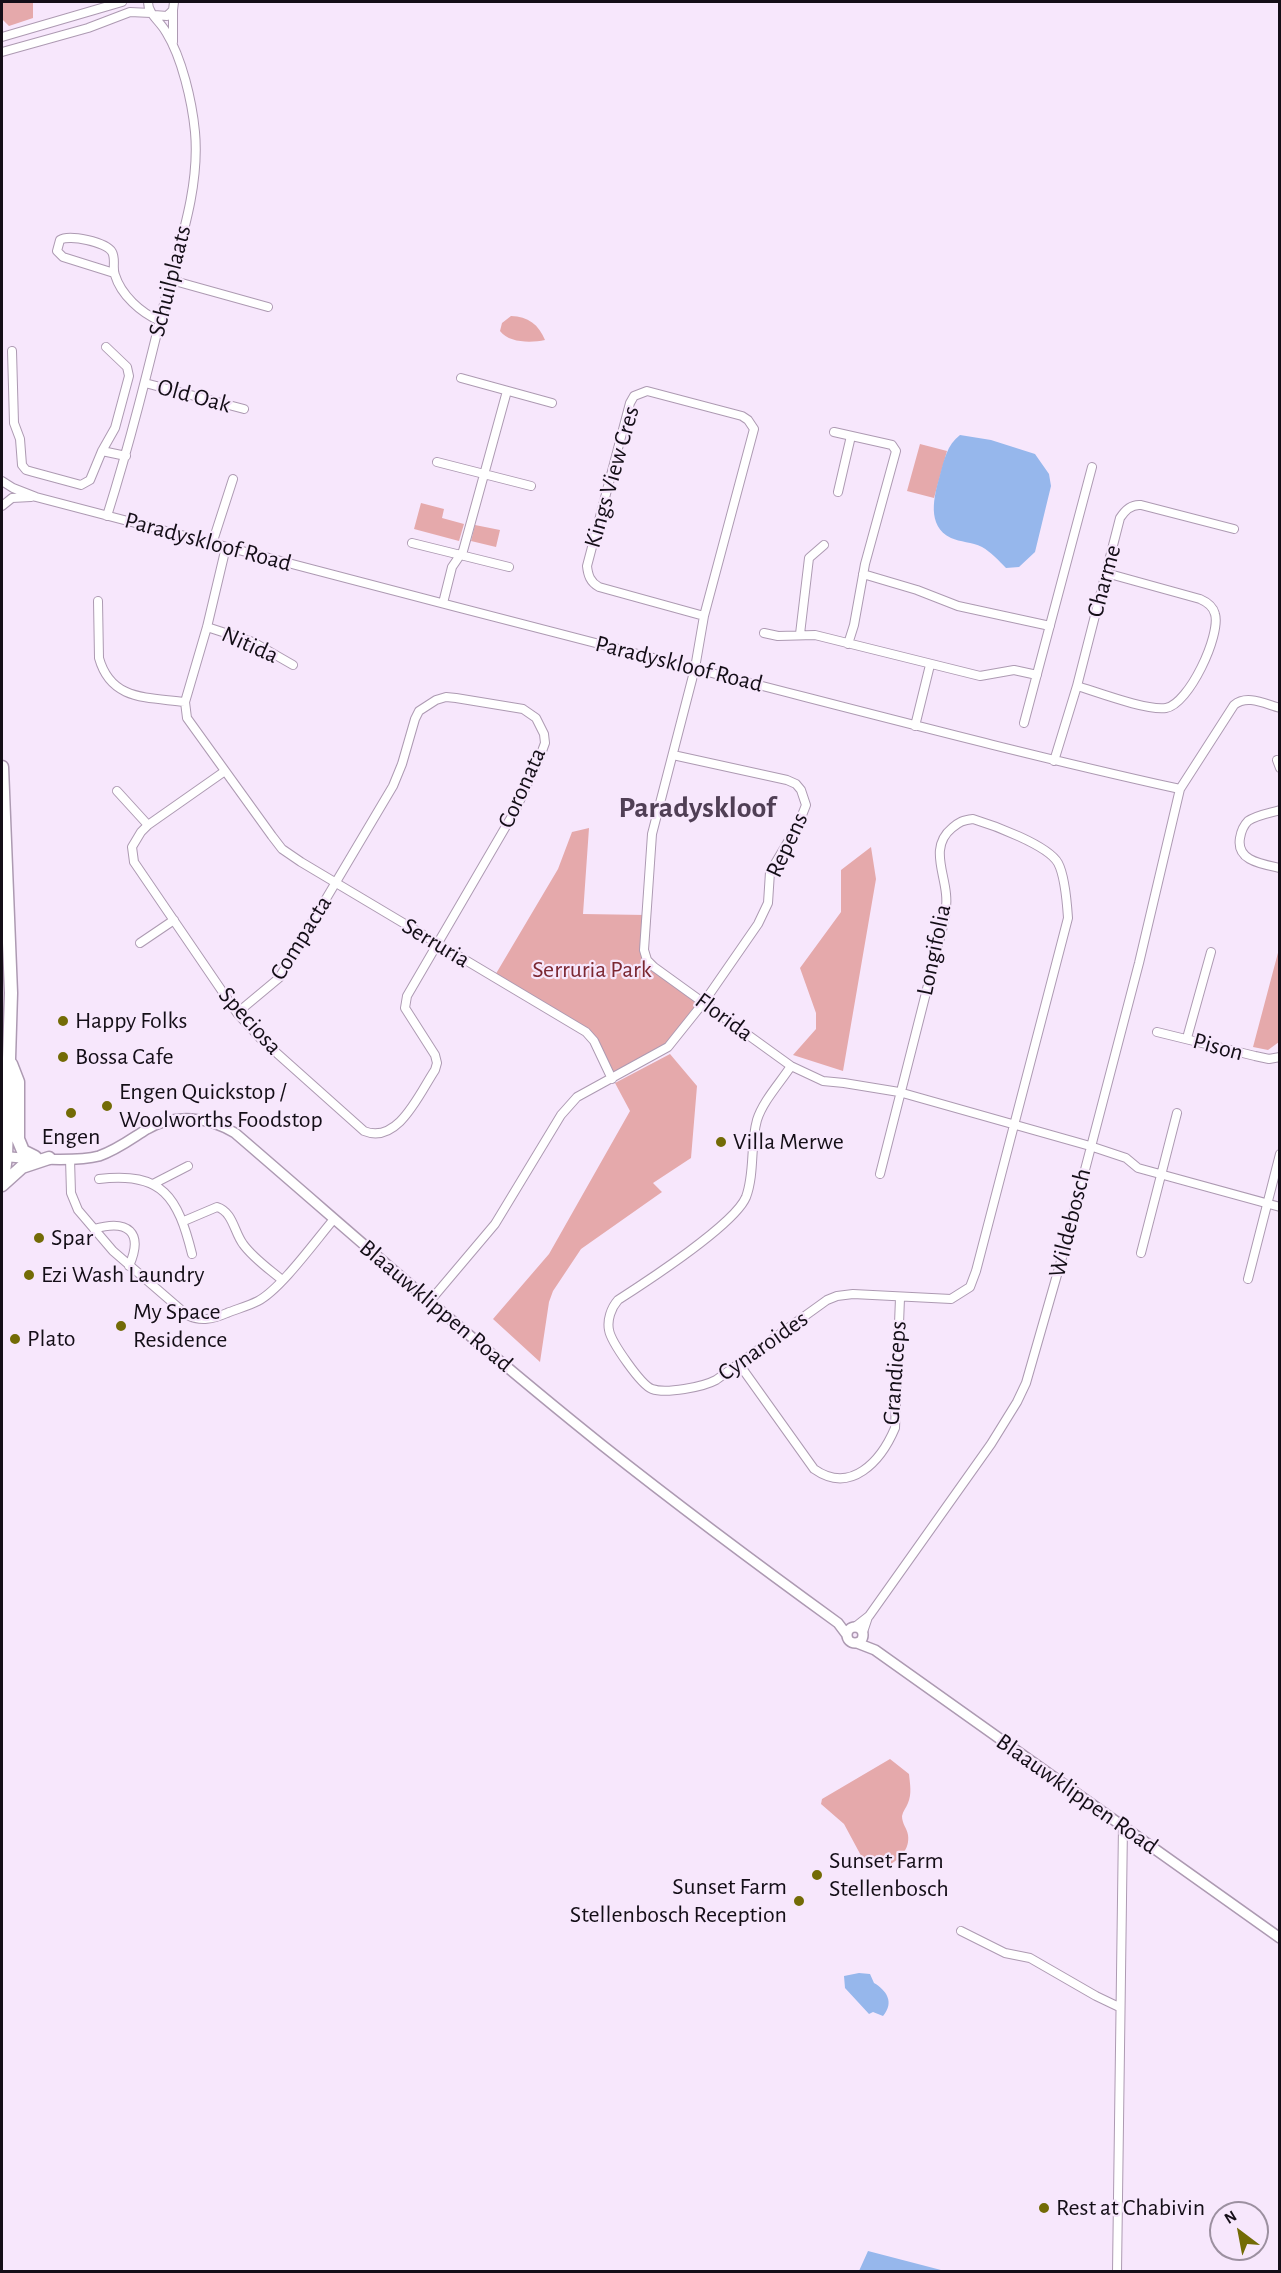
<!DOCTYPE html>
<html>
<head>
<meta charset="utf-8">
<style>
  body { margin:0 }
  #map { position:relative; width:1281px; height:2273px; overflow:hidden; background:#f7e7fc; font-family:"Alegreya Sans",sans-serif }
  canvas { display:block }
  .frame { position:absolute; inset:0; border:3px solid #140e17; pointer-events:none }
  .north { position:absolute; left:1209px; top:2201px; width:60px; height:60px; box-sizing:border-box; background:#f7e7fc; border:2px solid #9c90a0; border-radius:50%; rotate:328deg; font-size:16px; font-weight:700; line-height:24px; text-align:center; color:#140e17 }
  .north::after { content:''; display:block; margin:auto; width:21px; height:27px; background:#736b06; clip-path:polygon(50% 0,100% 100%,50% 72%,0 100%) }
</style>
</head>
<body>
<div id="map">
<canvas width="1281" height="2273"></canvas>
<div class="frame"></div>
<div class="north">N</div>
</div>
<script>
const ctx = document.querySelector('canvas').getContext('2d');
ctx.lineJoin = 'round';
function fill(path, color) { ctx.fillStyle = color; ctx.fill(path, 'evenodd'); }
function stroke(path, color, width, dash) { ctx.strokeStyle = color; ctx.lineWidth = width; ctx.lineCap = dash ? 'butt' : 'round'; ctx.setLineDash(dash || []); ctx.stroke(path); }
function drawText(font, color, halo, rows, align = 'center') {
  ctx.font = font + ' "Alegreya Sans",sans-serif'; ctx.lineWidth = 4.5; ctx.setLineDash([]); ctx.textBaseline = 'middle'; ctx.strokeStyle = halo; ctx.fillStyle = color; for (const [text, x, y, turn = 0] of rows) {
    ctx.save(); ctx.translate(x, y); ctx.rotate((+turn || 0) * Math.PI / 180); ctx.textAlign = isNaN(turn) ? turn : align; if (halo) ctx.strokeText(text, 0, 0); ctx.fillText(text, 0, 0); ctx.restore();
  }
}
fill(new Path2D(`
  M 2,2 L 33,2 L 33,18 L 9,26 L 2,19 Z
  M 511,316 C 528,316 539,325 545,340 C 531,343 509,343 500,331 L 502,323 Z
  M 920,444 L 947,451 L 934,498 L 907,491 Z
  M 421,503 L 444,509 L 442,518 L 464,524 L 459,541 L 414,529 Z
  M 475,525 L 500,530 L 496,547 L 471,541 Z
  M 589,828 L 583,914 L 646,915 L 647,960 L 704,1002 L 668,1047 L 612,1079 L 594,1041 L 494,977 L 558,869 L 572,832 Z
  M 871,847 L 876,879 L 843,1071 L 793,1055 L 816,1029 L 816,1013 L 800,968 L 841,912 L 841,870 Z
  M 1279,949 L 1279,1042 L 1268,1050 L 1253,1047 Z
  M 670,1054 L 697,1086 L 691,1158 L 653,1183 L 662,1192 L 581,1249 L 553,1291 L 549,1302 L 540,1362 L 493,1319 L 549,1254 L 630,1111 L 615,1083 Z
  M 890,1759 L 909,1774 C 910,1784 912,1794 908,1803 C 906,1808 903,1811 902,1816 C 902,1824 907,1828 908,1835 C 910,1849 900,1859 889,1865 C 882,1864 872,1866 865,1863 L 844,1824 L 821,1804 L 822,1799 Z`), '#e5a9ab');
fill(new Path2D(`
  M 960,435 L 991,440 L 1035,454 L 1049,474 L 1051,486 L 1035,552 L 1019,567 L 1006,568 C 999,561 991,552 982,547 C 972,542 960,542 951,538 C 926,526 934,496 940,475 C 944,460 947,445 960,435 Z
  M 859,1973 L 870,1974 L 874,1983 C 886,1990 895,2002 883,2016 L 873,2012 L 869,2014 L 845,1988 L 844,1976 Z
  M 868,2251 L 941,2270 L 941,2271 L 859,2271 Z`), '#96b7ec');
const minor = new Path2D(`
  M 173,10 L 173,42
  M 154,15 L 167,16 L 173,10 L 174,2
  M 2,37 L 122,2
  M 2,52 L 88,28 L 130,12 L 151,13
  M 114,273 L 63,257 L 57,251 L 60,240 C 69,234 106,242 112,252 C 116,259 112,268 115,275 C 121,295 141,313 160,321
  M 171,280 L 268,307
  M 12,351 L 14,423 L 20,439 L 22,465 L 26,470 L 33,472 L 81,485 L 90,480 L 102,451 L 115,428 L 129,376 L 127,367 L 106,347
  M 461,378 L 552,403
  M 145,383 L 244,409
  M 647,391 L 742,416 L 748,420 L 754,429 L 704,616 L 599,587 C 590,582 588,575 587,566 L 630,403 L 634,396 Z
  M 834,432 L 892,445 L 896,451 L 865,564 L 854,625 L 848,644
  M 102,451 L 126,456
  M 437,462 L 531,486
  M 2,481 L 13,488 L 36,497 C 255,555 476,612 696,669 C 857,710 1017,753 1180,789
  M 838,492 L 851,436
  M 2,506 L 12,498 L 31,497
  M 107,516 C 130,443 148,370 166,296 C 180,243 200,187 195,132 C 192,101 182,58 166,32 C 160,21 148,14 148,2
  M 412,543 L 509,567
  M 212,544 L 233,479
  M 226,547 L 207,627 L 185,702 L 187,718 L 272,836 L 282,849 L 301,862 L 586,1032 L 594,1041 L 612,1079
  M 863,574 L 917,590 L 958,606 L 1050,626
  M 98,601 L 99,658 C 111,701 147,697 185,702
  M 443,603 L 452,567 L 463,551 L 507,391
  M 704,616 L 695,668 L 652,834 L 644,950 L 647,960 L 654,967 L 791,1066 L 823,1081 L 844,1083 L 899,1092 L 1090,1146 L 1126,1158 L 1138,1168 L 1280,1207
  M 207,627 L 253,642 L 293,665
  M 764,633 L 778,636 L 815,635 L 980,676 L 1014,670 L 1037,675
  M 800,634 L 809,558 L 824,545
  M 1077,686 C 1097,692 1147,711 1166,708 C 1189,704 1221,635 1215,614 C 1213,606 1207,602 1200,599 L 1106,573
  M 1024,723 L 1092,467
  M 915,726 L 930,665
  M 1277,760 L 1280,768
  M 1054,761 L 1077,686 L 1120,518 C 1125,510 1131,504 1141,505 L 1234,529
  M 225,771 L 148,825 L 141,832 L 132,847 L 134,862 L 237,1013 L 261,1039 L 364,1131 C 398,1145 419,1094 435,1070 L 437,1063 L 435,1055 L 405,1008 L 407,996 L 516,809 L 541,754 L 545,743 L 544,734 L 536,718 L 523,709 L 456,698 L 446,697 L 436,700 L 419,711 L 415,719 L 402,764 L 393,786 L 279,978 L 237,1013
  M 117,791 L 148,825
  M 1280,810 C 1270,813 1256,815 1248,821 C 1244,825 1241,832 1240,838 C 1236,861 1262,864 1280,868
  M 140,943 L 174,920
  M 1157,1032 L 1255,1056 L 1269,1059 L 1280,1057
  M 1187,1038 L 1211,952
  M 791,1066 C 780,1083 763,1101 757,1120 C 750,1145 755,1173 746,1197 C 735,1224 646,1282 618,1300 C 611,1308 607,1320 609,1330 C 611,1342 641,1385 652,1389 C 666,1394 703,1387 716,1380 L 827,1300 L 837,1296 L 853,1294 L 951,1299 L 970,1287 L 976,1271 L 1068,918 C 1067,903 1065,876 1058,863 C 1048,845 993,825 973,819 C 963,820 959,822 952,828 C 930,846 944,871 946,894 C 947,904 946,913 944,922 L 880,1174
  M 70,1159 L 71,1193 L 78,1210 L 113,1251 L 187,1315 C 201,1322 213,1319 227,1313 C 237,1309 248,1306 258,1301 C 281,1289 316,1240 334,1219
  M 99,1179 C 163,1171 178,1198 192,1254
  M 153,1184 L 188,1166
  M 184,1221 L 217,1207 C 233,1212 234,1232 243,1244 C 253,1258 269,1269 282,1280
  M 94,1229 C 128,1219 144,1232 129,1266
  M 1141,1253 L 1177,1113
  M 1248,1279 L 1280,1154
  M 430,1301 L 495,1224 L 561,1115 L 577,1097 L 668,1047 L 704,1002 L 758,924 L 768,903 L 770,872 L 799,823 L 806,805 L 801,790 L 796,784 L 787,780 L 673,755
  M 739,1364 L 814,1469 C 851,1495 881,1461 895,1428 L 900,1298
  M 855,1627 L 869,1616 L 991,1444 L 1017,1402 L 1026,1383 L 1063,1254 L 1139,963 L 1180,789 L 1234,705 C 1247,694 1265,704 1280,708
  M 863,1632 L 868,1617
  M 961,1931 L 1005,1953 L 1030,1958 L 1096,1996 L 1119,2007
  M 1117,2272 L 1123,1825`);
const tertiary = new Path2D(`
  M 2,1156 C 25,1159 77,1162 99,1156 C 117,1150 131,1139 147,1129 C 175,1113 209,1117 235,1133 C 357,1238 477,1345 602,1445 C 679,1506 758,1565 838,1623 L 847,1635
  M847 1635a8 8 0 1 1 16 0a8 8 0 1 1-16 0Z
  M 857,1643 L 875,1650 L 1280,1938`);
const primary = new Path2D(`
  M 2,767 L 11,993 L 6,1157 L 2,1185
  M 11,1064 L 18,1082 L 18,1139 L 23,1151 L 35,1157
  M 2,1185 L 22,1167 L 49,1158`);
stroke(minor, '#ad9ab2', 10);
stroke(tertiary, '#ad9ab2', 12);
stroke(primary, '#ad9ab2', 15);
stroke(minor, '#fff', 8);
stroke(tertiary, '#fff', 9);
stroke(primary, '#fff', 12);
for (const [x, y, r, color] of [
  [63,1021,6,"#736b06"],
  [63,1057,6,"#736b06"],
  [107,1106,6,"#736b06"],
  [71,1113,6,"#736b06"],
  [721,1142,6,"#736b06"],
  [39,1238,6,"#736b06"],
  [29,1275,6,"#736b06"],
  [121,1326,6,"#736b06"],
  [15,1339,6,"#736b06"],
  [817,1875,6,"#736b06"],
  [799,1901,6,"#736b06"],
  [1044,2208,6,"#736b06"]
]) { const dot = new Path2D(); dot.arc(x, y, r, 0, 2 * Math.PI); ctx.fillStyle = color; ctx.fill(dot); stroke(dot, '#f7e7fc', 2); }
drawText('24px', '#140e17', '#f7e7fc', [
  ["Schuilplaats",170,281,-76],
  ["Old Oak",194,396,15],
  ["Kings View Cres",612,477,-74],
  ["Paradyskloof Road",208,542,15],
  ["Charme",1104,581,-75],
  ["Nitida",250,645,24],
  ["Paradyskloof Road",679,664,14],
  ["Coronata",522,788,-66],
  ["Repens",787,845,-65],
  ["Compacta",301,938,-58],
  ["Serruria",436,943,31],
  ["Longifolia",934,950,-78],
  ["Florida",724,1017,36],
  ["Speciosa",250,1021,48],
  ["Pison",1218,1047,15],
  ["Wildebosch",1070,1223,-76],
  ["Blaauwklippen Road",436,1306,40],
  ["Cynaroides",763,1346,-35],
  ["Grandiceps",895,1373,-86],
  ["Blaauwklippen Road",1077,1794,35]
]);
drawText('24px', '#7b2832', '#f7e7fc', [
  ["Serruria Park",592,970]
]);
drawText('24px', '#140e17', '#f7e7fc', [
  ["Happy Folks",75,1021],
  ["Bossa Cafe",75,1057],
  ["Engen Quickstop /",119,1092],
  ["Woolworths Foodstop",119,1120],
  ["Engen",71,1137,"center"],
  ["Villa Merwe",733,1142],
  ["Spar",51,1238],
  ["Ezi Wash Laundry",41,1275],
  ["My Space",133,1312],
  ["Residence",133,1340],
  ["Plato",27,1339],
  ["Sunset Farm",829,1861],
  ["Stellenbosch",829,1889],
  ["Sunset Farm",787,1887,"right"],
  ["Stellenbosch Reception",787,1915,"right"],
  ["Rest at Chabivin",1056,2208]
], 'left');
drawText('bold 30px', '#503f55', '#f7e7fc', [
  ["Paradyskloof",697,808]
]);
</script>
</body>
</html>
